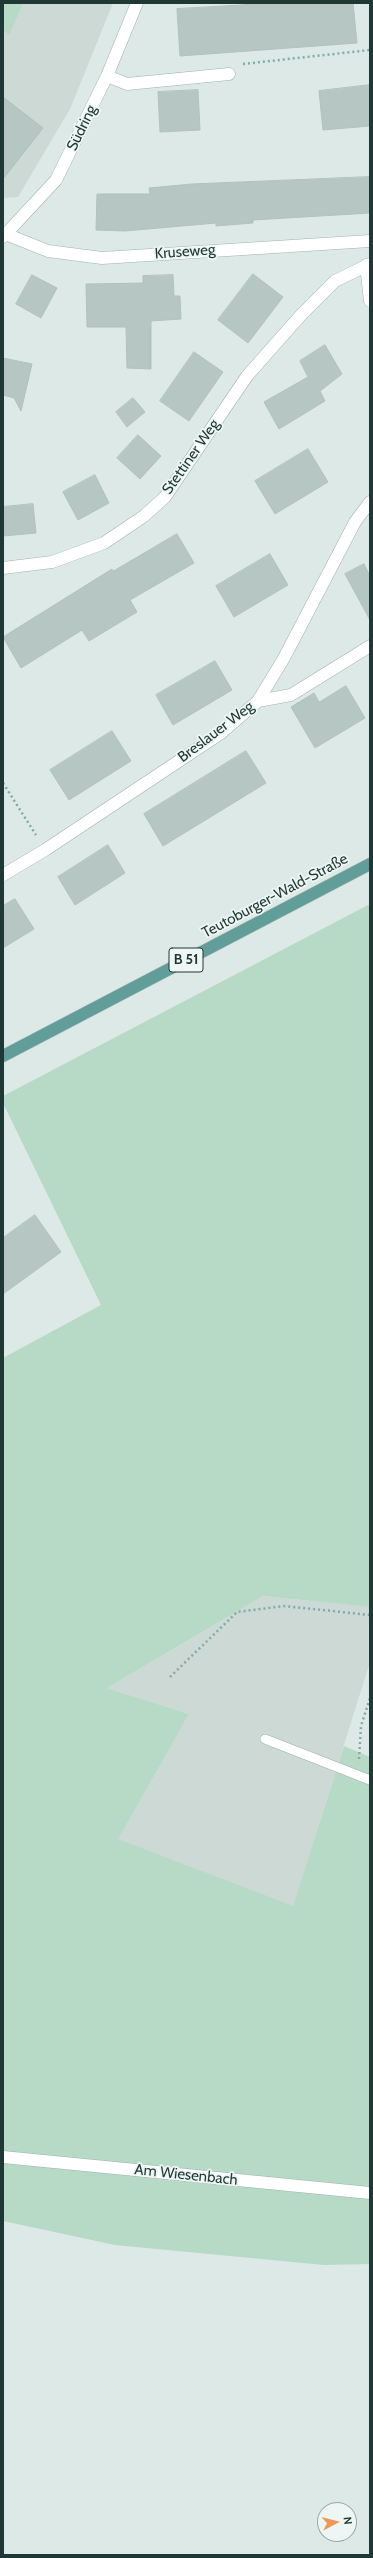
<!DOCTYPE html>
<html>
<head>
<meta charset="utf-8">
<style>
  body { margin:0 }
  #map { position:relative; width:373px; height:2558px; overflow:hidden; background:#dde9e6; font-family:Cabin,sans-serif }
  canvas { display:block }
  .frame { position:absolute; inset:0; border:4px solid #1f3836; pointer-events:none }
  .north { position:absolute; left:317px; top:2502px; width:40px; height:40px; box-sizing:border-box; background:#edf6f3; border:1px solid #9baaa7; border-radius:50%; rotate:83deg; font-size:11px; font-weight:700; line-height:16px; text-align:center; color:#1f3836 }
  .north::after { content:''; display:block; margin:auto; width:14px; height:18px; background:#ef9755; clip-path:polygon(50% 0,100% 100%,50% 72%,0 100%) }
</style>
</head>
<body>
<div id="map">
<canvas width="373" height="2558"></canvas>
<div class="frame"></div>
<div class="north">N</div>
</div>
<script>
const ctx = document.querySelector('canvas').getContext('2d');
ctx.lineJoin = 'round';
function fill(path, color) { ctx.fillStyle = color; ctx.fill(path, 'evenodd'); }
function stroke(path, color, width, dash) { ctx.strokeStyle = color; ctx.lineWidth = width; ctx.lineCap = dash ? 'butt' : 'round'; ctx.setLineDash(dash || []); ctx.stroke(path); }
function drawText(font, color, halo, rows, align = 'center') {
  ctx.font = font + ' Cabin,sans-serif'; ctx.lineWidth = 3.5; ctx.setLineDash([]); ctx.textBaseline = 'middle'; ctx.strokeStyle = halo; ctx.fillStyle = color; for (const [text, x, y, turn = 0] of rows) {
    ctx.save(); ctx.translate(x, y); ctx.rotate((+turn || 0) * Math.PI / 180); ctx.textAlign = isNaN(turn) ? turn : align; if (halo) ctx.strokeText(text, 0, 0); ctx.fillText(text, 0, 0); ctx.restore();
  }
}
fill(new Path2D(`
  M 3,3 L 113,3 L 70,109 L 18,197 L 3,198 Z
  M 263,1596 L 370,1607 L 370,1662 L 293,1907 L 117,1839 L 189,1714 L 107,1688 Z`), '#ccd9d5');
fill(new Path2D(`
  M 3,3 L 23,3 L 9,35 L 3,29 Z
  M 370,904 L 370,1607 L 263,1596 L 107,1688 L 189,1714 L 118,1839 L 293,1906 L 344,1746 L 370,1757 L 370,2264 L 324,2265 L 115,2245 L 3,2221 L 3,1358 L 101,1305 L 3,1103 L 3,1096 Z`), '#b6dac6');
const building = new Path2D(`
  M 276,3 L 353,3 L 357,43 L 180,56 L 177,9 Z
  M 370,85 L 370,126 L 323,130 L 319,91 Z
  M 198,90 L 200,130 L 160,132 L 158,92 Z
  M 3,97 L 43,128 L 3,179 Z
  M 370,177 L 370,213 L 253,220 L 253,223 L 216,226 L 216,223 L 125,231 L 96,230 L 97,194 L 150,194 L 149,188 L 192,184 Z
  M 253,274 L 283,297 L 248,343 L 218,320 Z
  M 32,275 L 57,288 L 41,318 L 16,304 Z
  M 173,275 L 174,296 L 180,296 L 181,319 L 151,321 L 151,369 L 127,368 L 126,327 L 87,327 L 86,284 L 143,283 L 143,276 Z
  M 325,345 L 342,374 L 320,391 L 325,401 L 279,429 L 264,402 L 308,377 L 300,361 Z
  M 194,352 L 223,372 L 189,421 L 160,401 Z
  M 3,358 L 32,364 L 21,411 L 14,398 L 3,395 Z
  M 133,398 L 145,412 L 127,427 L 116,412 Z
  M 138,435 L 161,456 L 140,479 L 117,458 Z
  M 308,449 L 328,482 L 275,514 L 255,481 Z
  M 95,475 L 109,503 L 78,520 L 63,492 Z
  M 33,504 L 36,533 L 3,536 L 3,507 Z
  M 177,534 L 194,563 L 130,600 L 137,612 L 89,641 L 82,630 L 21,668 L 3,637 L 112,569 L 113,571 Z
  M 270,554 L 288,585 L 234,617 L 216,586 Z
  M 364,564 L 370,576 L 370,620 L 345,574 Z
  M 215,661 L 232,690 L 173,725 L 156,695 Z
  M 346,686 L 365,718 L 315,748 L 291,707 L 314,693 L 319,702 Z
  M 112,731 L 131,761 L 69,800 L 50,770 Z
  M 246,751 L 266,783 L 163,846 L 144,814 Z
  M 108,845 L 125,873 L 75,905 L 58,877 Z
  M 15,899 L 34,929 L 3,948 L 3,906 Z
  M 35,1215 L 61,1252 L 3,1294 L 3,1238 Z`);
fill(building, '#b6c6c2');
stroke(building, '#b0c2be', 1);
const service = new Path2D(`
  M 265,1739 L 370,1780`);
const minor = new Path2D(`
  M 107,76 L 127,84 L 229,74
  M 3,233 L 48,251 L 102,258 L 370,241
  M 3,237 L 56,180 L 107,76 L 137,3
  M 366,265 L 370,301
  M 3,568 L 52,562 L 104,543 L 144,516 L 165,497 L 247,376 L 301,315 L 335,281 L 370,264
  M 258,701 L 291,695 L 370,646
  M 3,875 L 45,850 L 221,733 L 258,701 L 284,658 L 355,522 L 370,502
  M 3,2157 L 370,2193`);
const primary = new Path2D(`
  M 3,1056 L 370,864`);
stroke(service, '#a0b0ae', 10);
stroke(minor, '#a0b0ae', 13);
stroke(primary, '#bcc3c3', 13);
stroke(new Path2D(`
  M 243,64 L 370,50
  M 3,783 L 36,835
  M 170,1677 L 237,1612 L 284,1606 L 370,1615
  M 359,1759 L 361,1726 L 370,1698`), '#7eaca6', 2.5, [2, 3]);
stroke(service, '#fff', 9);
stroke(minor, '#fff', 12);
stroke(primary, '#629e99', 12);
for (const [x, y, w] of [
  [186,960,34]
]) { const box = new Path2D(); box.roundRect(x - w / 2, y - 12, w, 24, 3); ctx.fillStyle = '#edf6f3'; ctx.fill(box); stroke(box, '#1f3836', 1); }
drawText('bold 14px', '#1f3836', null, [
  ["B 51",186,960]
]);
drawText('15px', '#1f3836', '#edf6f3', [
  ["Südring",82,128,-64],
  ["Kruseweg",185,252,-4],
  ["Stettiner Weg",191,457,-55],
  ["Breslauer Weg",216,732,-37],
  ["Teutoburger-Wald-Straße",275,896,-28],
  ["Am Wiesenbach",186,2175,6]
]);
</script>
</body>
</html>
